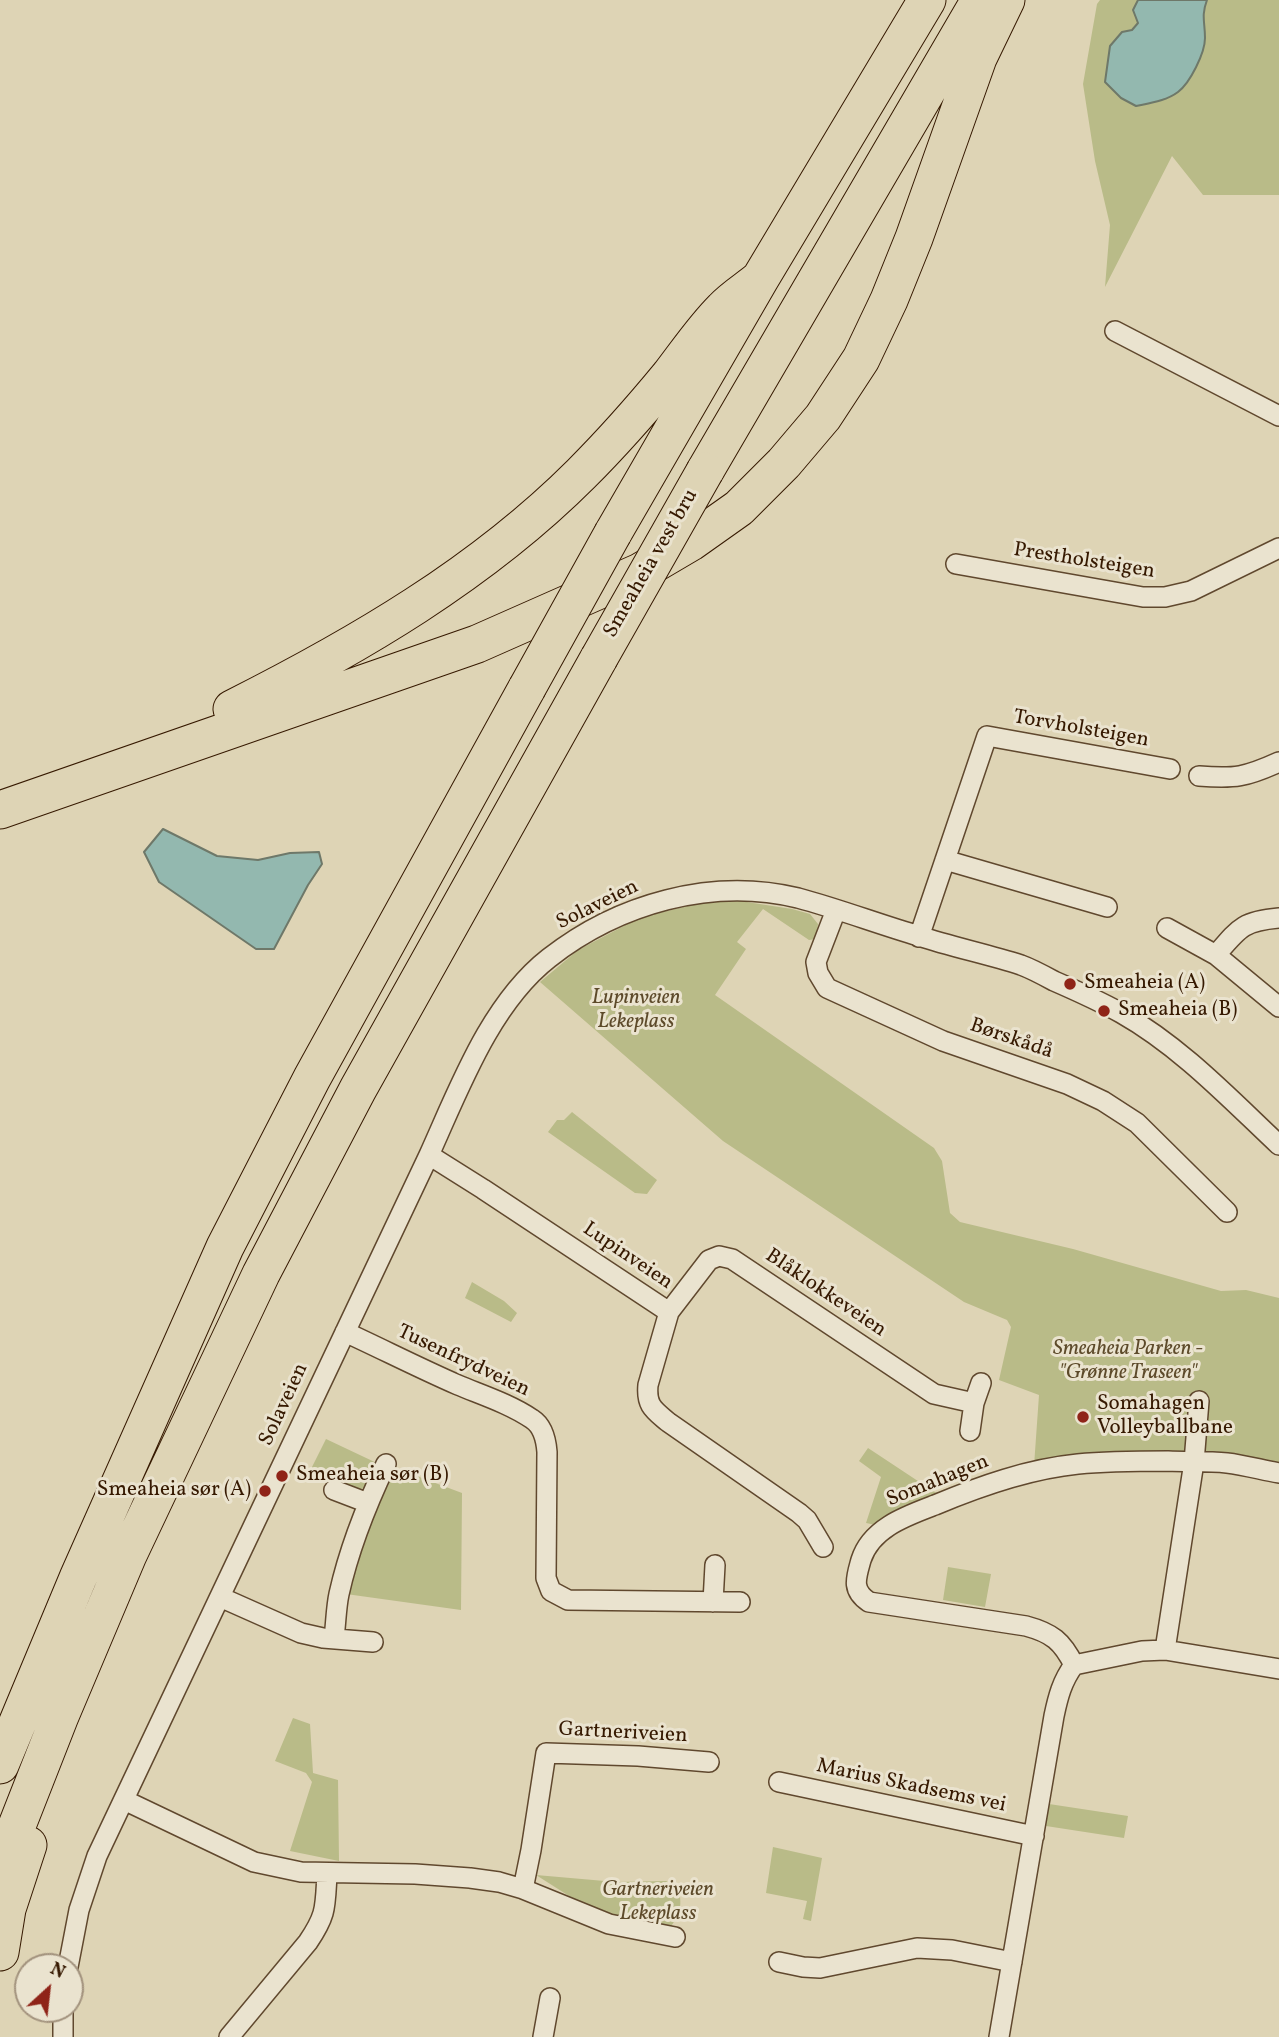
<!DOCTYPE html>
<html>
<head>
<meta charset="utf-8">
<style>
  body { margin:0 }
  #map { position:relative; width:1279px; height:2037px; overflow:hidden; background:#ded4b5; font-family:Vollkorn,serif }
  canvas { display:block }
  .north { position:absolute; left:14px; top:1953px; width:70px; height:70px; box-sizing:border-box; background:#eae3cf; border:2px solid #a2927d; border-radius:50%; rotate:27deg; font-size:19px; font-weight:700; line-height:28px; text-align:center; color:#361901 }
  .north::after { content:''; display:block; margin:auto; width:24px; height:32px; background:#8f2418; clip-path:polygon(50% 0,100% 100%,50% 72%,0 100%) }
</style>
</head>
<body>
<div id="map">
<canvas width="1279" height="2037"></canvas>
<div class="north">N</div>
</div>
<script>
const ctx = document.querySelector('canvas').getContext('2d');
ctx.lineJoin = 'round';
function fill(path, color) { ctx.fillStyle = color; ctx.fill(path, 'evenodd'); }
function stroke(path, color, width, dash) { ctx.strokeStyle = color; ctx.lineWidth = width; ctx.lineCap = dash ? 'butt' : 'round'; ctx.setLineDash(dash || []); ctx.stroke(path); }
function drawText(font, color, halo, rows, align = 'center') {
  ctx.font = font + ' Vollkorn,serif'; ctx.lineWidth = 6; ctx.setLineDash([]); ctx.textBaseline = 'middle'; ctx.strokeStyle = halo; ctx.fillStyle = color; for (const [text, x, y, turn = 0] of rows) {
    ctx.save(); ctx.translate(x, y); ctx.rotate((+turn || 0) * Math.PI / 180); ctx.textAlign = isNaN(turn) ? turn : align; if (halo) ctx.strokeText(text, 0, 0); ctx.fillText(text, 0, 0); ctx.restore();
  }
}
fill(new Path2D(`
  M 1100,0 L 1279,0 L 1279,195 L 1203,195 L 1172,156 L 1105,287 L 1110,225 L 1095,161 L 1083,84 L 1097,4 Z
  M 740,901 L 792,909 L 810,914 L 818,924 L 816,939 L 809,940 L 763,909 L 737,942 L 746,949 L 715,995 L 934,1148 L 942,1161 L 950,1213 L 960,1222 L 1073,1249 L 1221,1291 L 1246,1290 L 1279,1298 L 1279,1463 L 1197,1451 L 1034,1466 L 1039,1395 L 999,1380 L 1011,1327 L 1007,1320 L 964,1302 L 723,1141 L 540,982 L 578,950 L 639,918 L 700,903 Z
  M 572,1112 L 657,1180 L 647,1194 L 635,1193 L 548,1132 L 557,1120 L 564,1120 Z
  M 472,1282 L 504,1301 L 517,1313 L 511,1322 L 465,1298 Z
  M 326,1439 L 381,1465 C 379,1470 377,1478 374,1481 C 358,1500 326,1482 308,1475 Z
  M 868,1448 L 933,1491 L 941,1495 L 881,1526 L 866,1523 L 881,1477 L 859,1461 Z
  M 390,1466 L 462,1493 L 461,1610 L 346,1594 Z
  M 948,1567 L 991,1574 L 985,1607 L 943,1600 Z
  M 293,1718 L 310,1724 L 313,1773 L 338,1780 L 339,1861 L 290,1851 L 312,1782 L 306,1773 L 275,1761 Z
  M 1049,1804 L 1128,1816 L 1124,1838 L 1046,1826 Z
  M 773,1847 L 822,1858 L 811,1921 L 803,1919 L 807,1901 L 766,1893 Z
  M 536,1875 L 616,1882 L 666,1881 L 678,1887 C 683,1906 680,1914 669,1929 L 632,1921 L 588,1908 Z`), '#b9bb88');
const water = new Path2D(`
  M 1138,0 L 1207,0 C 1201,16 1205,22 1205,38 C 1205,53 1190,83 1178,92 C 1166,101 1150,103 1136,106 L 1121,98 L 1105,82 L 1110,46 L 1122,32 L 1132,30 L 1138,23 L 1133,10 Z
  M 163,829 L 217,856 L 258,860 L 290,853 L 319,852 L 322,864 L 308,885 L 274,949 L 256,949 L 159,882 L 144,852 Z`);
fill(water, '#93b8af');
stroke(water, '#6e7869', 2);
const street = new Path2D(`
  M 1115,331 L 1279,416
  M 956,564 L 1143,597 L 1165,597 L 1191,591 L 1279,548
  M 1199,776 C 1235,779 1246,777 1279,762
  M 945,860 L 1107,907
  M 836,910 L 816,962 L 818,973 L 827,988 L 943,1041 L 1067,1084 L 1103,1101 L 1137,1123 L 1227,1212
  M 1279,918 C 1243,921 1239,928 1216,955 L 1279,1007
  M 1167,928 L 1216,955
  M 919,937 L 987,736 L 1170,769
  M 429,1155 L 483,1189 L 669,1312 L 648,1385 C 646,1406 654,1410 668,1422 L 799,1513 L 807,1520 L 823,1547
  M 669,1312 L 709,1260 L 719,1256 L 732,1259 L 934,1394 L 974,1403
  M 345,1332 C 382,1349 419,1368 458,1385 C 482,1395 510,1404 532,1419 C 543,1426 546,1439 547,1452 L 546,1578 L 551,1591 L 568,1600 L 740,1602
  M 970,1431 L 974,1403 L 981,1383
  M 334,1490 L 368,1503
  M 220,1597 L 301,1633 L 323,1638 L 373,1642
  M 713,1602 L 715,1565
  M 334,1638 C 336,1623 336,1608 339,1594 C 349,1549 366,1506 386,1464
  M 1165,1650 L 1279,1669
  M 1074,1665 C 1062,1641 1052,1633 1026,1626 L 869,1602 C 851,1590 856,1578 861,1560 C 871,1528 906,1516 935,1505 C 980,1486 1028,1469 1078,1464 C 1108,1461 1138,1461 1168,1461 C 1188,1462 1207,1461 1227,1463 C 1244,1465 1262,1470 1279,1473
  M 779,1782 L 1034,1836
  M 124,1800 L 254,1862 L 301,1872 L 415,1874 L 470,1878 L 499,1882 L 523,1889 L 609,1924 L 675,1937
  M 523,1889 L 531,1850 L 546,1753 L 638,1756 L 709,1762
  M 779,1962 L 803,1967 L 820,1968 L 917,1948 L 952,1950 L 1012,1962
  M 68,1967 L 79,1910 L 97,1856 L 429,1155 C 459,1089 490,1004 549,958 C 618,904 711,877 798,898 C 839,909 878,924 919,936 C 952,947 987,954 1021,965 C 1032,969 1043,975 1054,981 C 1077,991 1099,1001 1121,1013 C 1181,1047 1229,1098 1279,1145
  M 63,2037 L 63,2009
  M 229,2037 L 308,1942 C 327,1914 325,1907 327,1874
  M 543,2037 L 550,1998
  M 999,2037 L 1054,1716 C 1058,1697 1062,1681 1074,1665 L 1142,1651 L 1165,1650 L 1194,1462 L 1199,1401`);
const highway = new Path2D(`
  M 705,471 L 980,0
  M 613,533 L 760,279 L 927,0
  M 232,709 C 357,646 481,574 581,474 C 613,442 642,409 670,375 C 687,353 703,329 723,309 C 733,298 748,289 760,279
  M 0,810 L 477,644 L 640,572 L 691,542 L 739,508 L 784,463 L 823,417 L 861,359 L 889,300 L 914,238 L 978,58 L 1006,0
  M 0,1765 L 78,1578 L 225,1247 L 312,1078 L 527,688
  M 0,1869 L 60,1716 L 128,1555 L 261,1274 L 358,1089 L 599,658
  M 0,1952 L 7,1909 L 28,1845`);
stroke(street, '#60482e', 22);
stroke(highway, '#361901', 39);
stroke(street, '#eae3cf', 19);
stroke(highway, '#ded4b5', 37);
const highwayBridge = new Path2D(`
  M 599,658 L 705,471
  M 527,688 L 613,533`);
stroke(highwayBridge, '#361901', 39, []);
stroke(highwayBridge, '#ded4b5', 37);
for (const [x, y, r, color] of [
  [1070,984,7,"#8f2418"],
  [1104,1011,7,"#8f2418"],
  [1083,1417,7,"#8f2418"],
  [282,1476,7,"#8f2418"],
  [265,1491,7,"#8f2418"]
]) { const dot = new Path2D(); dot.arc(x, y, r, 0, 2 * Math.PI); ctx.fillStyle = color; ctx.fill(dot); stroke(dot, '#eae3cf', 2.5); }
drawText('21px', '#361901', '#eae3cf', [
  ["Prestholsteigen",1084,562,9],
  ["Smeaheia vest bru",652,564,-60],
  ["Torvholsteigen",1081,730,10],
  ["Solaveien",598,906,-26],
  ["Børskådå",1011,1040,19],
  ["Lupinveien",627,1257,34],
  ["Blåklokkeveien",825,1294,34],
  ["Tusenfrydveien",463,1362,25],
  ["Solaveien",285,1405,-65],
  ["Somahagen",938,1482,-22],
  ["Gartneriveien",623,1734,3],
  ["Marius Skadsems vei",911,1787,12]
]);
drawText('21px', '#361901', '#eae3cf', [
  ["Smeaheia (A)",1084,984],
  ["Smeaheia (B)",1118,1011],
  ["Somahagen",1097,1405],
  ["Volleyballbane",1097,1429],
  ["Smeaheia sør (B)",296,1476],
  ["Smeaheia sør (A)",251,1491,"right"]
], 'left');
drawText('italic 21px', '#5d4a2a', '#eae3cf', [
  ["Lupinveien",636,999],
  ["Lekeplass",636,1023],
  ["Smeaheia Parken -",1128,1350],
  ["\"Grønne Traseen\"",1128,1374],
  ["Gartneriveien",658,1891],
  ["Lekeplass",658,1915]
]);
</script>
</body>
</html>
